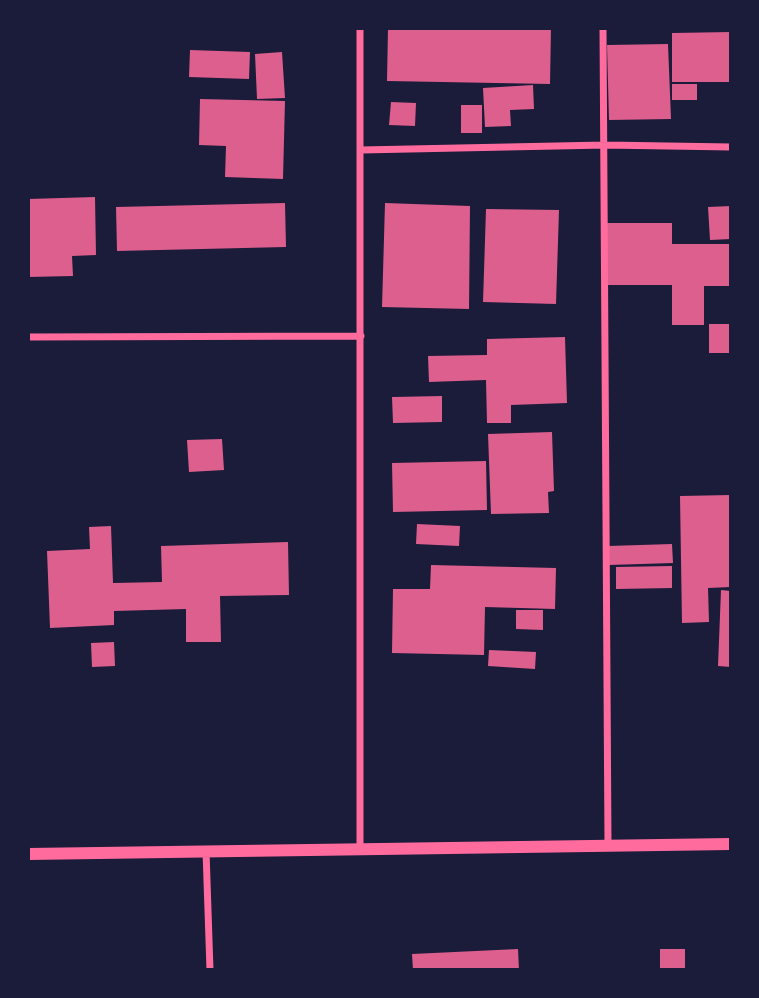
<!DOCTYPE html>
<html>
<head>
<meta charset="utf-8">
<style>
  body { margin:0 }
  #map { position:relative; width:759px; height:998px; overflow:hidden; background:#1b1b3a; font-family:Arial,sans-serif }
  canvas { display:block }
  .frame { position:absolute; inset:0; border:30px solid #1b1b3a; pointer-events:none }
</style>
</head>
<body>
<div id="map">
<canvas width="759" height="998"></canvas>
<div class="frame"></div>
</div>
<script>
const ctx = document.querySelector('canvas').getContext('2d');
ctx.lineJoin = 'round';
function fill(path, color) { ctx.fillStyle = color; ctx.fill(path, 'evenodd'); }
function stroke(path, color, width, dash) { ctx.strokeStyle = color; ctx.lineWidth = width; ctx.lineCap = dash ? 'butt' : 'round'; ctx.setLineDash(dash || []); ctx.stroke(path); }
fill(new Path2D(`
  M 388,28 L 551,28 L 550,84 L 387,81 Z
  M 731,32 L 731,82 L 672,82 L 672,33 Z
  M 668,44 L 671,119 L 609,120 L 607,45 Z
  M 190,50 L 250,52 L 249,79 L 189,77 Z
  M 282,52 L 285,98 L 257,99 L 255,54 Z
  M 672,84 L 697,84 L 697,100 L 672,100 Z
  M 533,85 L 534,109 L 510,110 L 511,126 L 485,127 L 483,88 Z
  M 200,99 L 285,101 L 283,179 L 225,177 L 226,146 L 199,145 Z
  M 391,102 L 416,103 L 415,126 L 389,125 Z
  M 461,105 L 482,105 L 482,133 L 461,133 Z
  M 95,197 L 96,255 L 72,256 L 73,276 L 28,277 L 28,199 Z
  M 285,203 L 286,247 L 117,251 L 116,207 Z
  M 385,203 L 470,206 L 469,309 L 382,307 Z
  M 731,206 L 731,239 L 710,240 L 708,207 Z
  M 486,209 L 559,210 L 556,304 L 483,302 Z
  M 605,223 L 672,223 L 672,244 L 731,244 L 731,286 L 704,286 L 704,325 L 672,325 L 672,285 L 605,285 Z
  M 709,324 L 731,324 L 731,353 L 709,353 Z
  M 565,337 L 567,403 L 511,405 L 511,423 L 487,423 L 486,380 L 429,382 L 428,356 L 487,355 L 487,339 Z
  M 442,396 L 442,422 L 393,423 L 392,397 Z
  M 552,432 L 554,491 L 548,492 L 549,513 L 491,514 L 488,434 Z
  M 222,439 L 224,470 L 189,472 L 187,440 Z
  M 486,461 L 487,510 L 393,512 L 392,463 Z
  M 731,495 L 731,587 L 708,588 L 709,622 L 682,623 L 680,496 Z
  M 417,524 L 460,526 L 459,546 L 416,544 Z
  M 111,526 L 113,583 L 162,582 L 161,546 L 288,542 L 289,595 L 220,596 L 221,642 L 186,642 L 186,609 L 114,611 L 114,625 L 50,628 L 47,551 L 90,549 L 89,527 Z
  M 672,544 L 673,563 L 609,565 L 608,546 Z
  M 431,565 L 556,568 L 555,609 L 485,607 L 484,655 L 392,653 L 393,589 L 430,589 Z
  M 672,566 L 672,588 L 616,589 L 616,567 Z
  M 721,590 L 731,591 L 731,667 L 718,666 Z
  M 516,610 L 543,610 L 543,630 L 516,629 Z
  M 114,642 L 115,666 L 92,667 L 91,643 Z
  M 489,650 L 536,652 L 535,669 L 488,666 Z
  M 518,949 L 519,970 L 413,970 L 412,954 Z
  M 660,949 L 685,949 L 685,970 L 660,970 Z`), '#dd5f8e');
stroke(new Path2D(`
  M 360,28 L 360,848
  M 603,28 L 608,845
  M 361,150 L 605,145 L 731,147
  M 28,337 L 361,336
  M 206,851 L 210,970`), '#ff6b9d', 7);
stroke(new Path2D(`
  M 28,854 L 731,844`), '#ff6b9d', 12);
</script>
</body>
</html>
